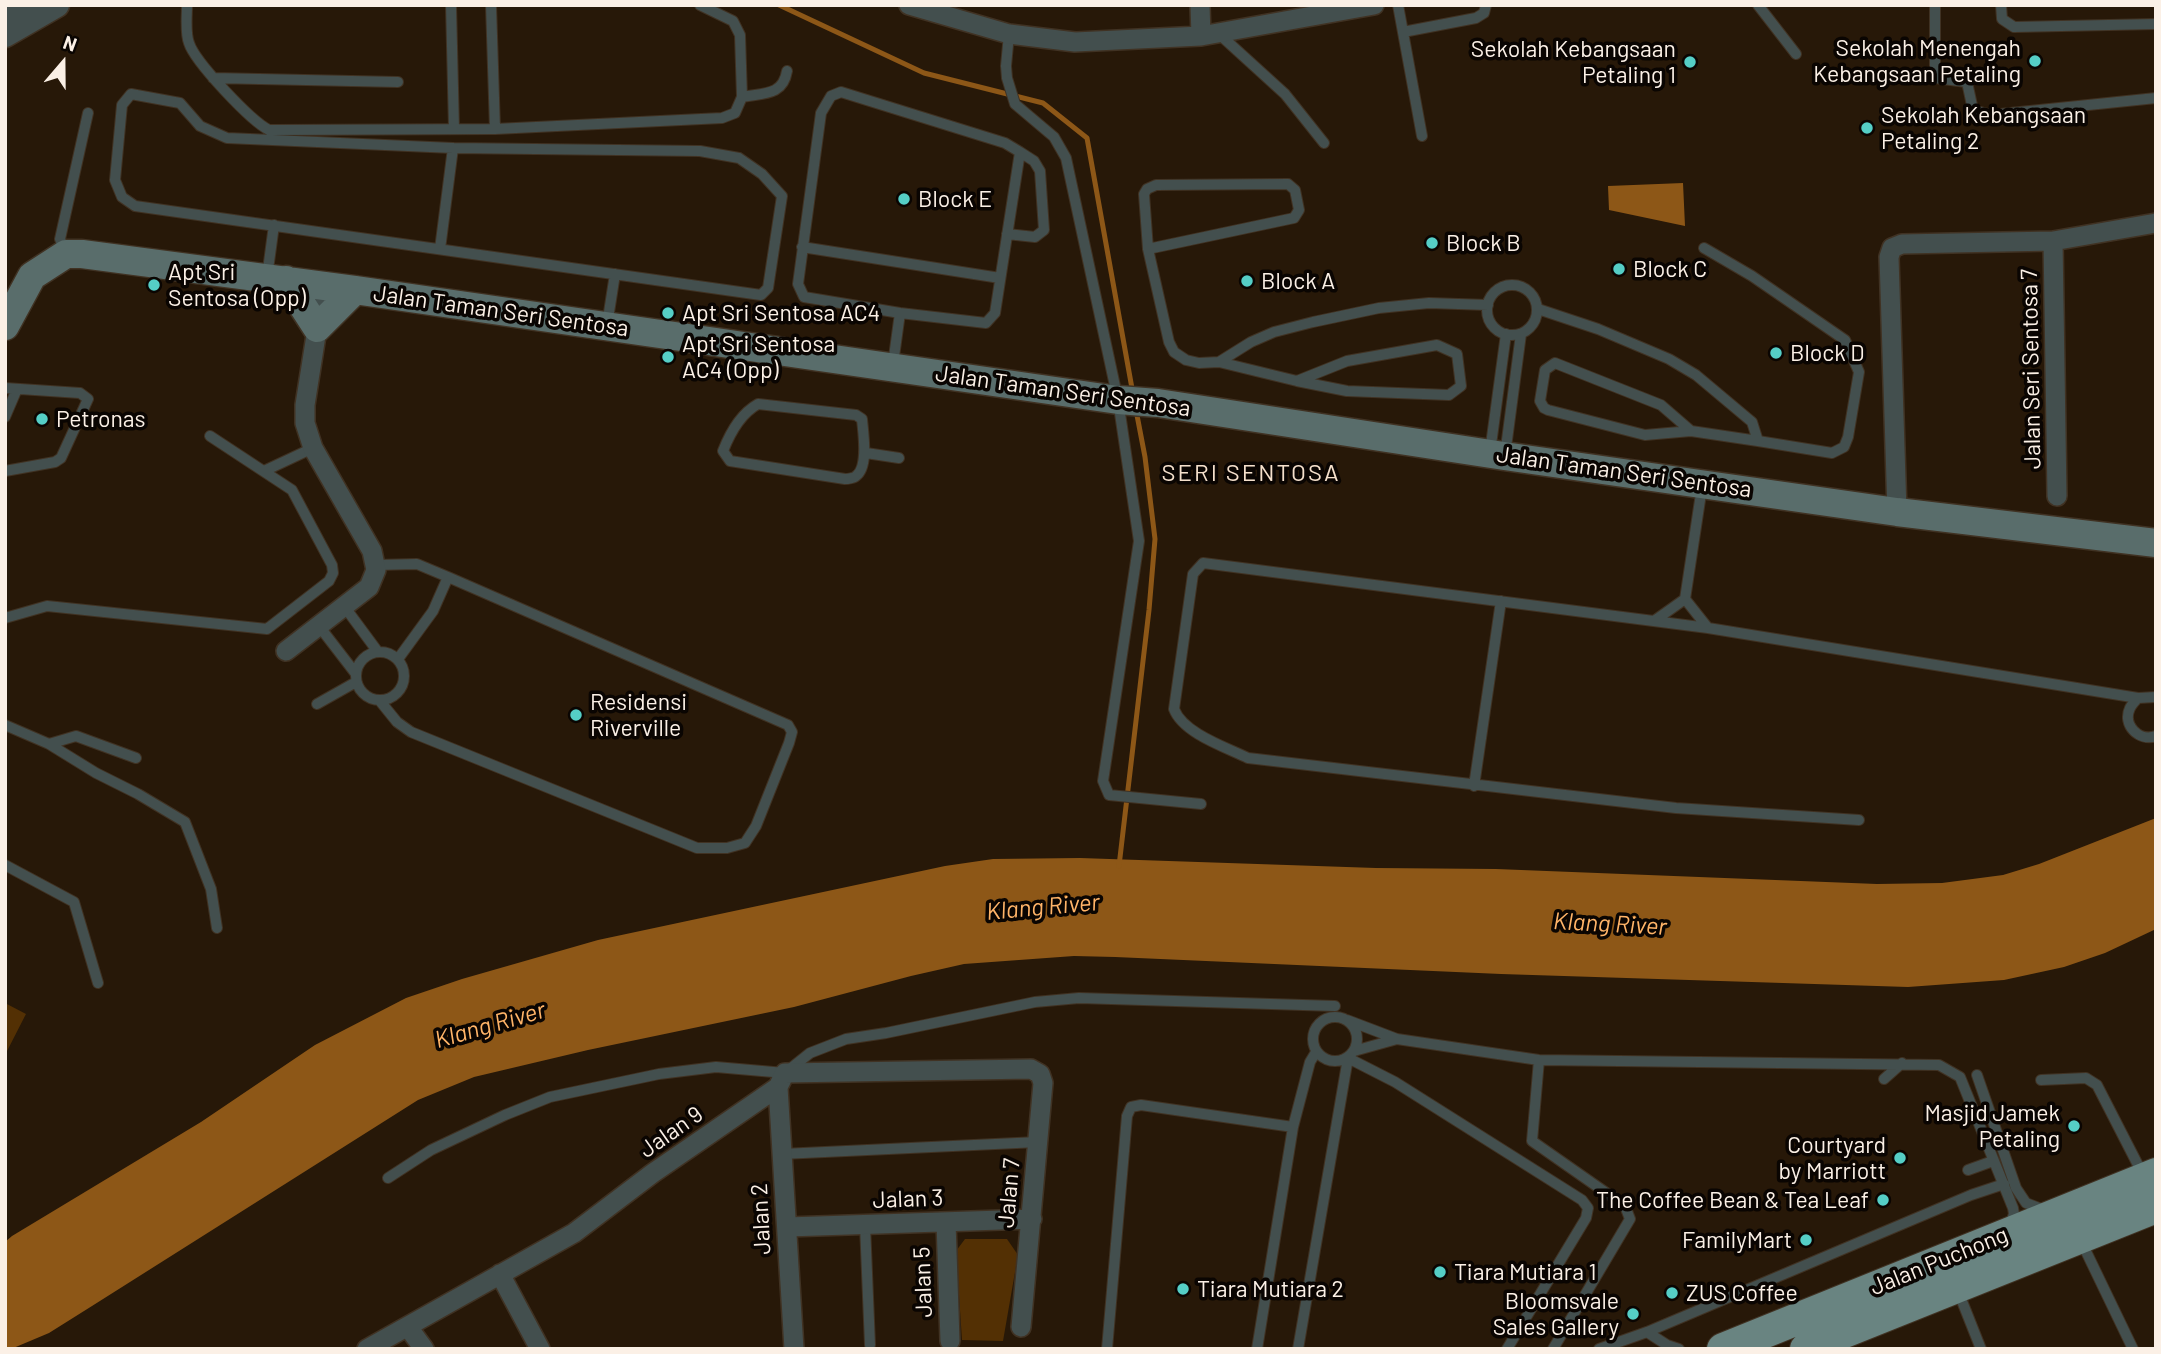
<!DOCTYPE html>
<html>
<head>
<meta charset="utf-8">
<style>
  body { margin:0 }
  #map { position:relative; width:2161px; height:1354px; overflow:hidden; background:#271808; font-family:Barlow,sans-serif }
  canvas { display:block }
  .frame { position:absolute; inset:0; border:7px solid #fbf0e6; pointer-events:none }
  .north { position:absolute; left:28px; top:28px; width:70px; height:70px; -webkit-text-stroke:5px #0a0502; paint-order:stroke; rotate:20deg; font-size:19px; font-weight:700; line-height:28px; text-align:center; color:#fbf0e6 }
  .north::after { content:''; display:block; margin:auto; width:24px; height:32px; background:#fbf0e6; clip-path:polygon(50% 0,100% 100%,50% 72%,0 100%) }
</style>
</head>
<body>
<div id="map">
<canvas width="2161" height="1354"></canvas>
<div class="frame"></div>
<div class="north">N</div>
</div>
<script>
const ctx = document.querySelector('canvas').getContext('2d');
ctx.lineJoin = 'round';
function fill(path, color) { ctx.fillStyle = color; ctx.fill(path, 'evenodd'); }
function stroke(path, color, width, dash) { ctx.strokeStyle = color; ctx.lineWidth = width; ctx.lineCap = dash ? 'butt' : 'round'; ctx.setLineDash(dash || []); ctx.stroke(path); }
function drawText(font, color, halo, rows, align = 'center') {
  ctx.font = font + ' Barlow,sans-serif'; ctx.lineWidth = 7; ctx.setLineDash([]); ctx.textBaseline = 'middle'; ctx.strokeStyle = halo; ctx.fillStyle = color; for (const [text, x, y, turn = 0] of rows) {
    ctx.save(); ctx.translate(x, y); ctx.rotate((+turn || 0) * Math.PI / 180); ctx.textAlign = isNaN(turn) ? turn : align; if (halo) ctx.strokeText(text, 0, 0); ctx.fillText(text, 0, 0); ctx.restore();
  }
}
fill(new Path2D(`
  M 5,1003 L 26,1014 L 5,1055 Z
  M 965,1239 L 1007,1239 L 1018,1255 L 1003,1341 L 962,1340 L 956,1251 Z`), '#533004');
fill(new Path2D(`
  M 1683,183 L 1685,226 L 1609,210 L 1608,186 Z
  M 2156,818 L 2156,929 L 2105,953 L 2064,967 L 2004,980 L 1908,987 L 1501,974 L 1115,957 L 1074,956 L 964,964 L 911,976 L 794,1007 L 588,1050 L 474,1077 L 418,1100 L 92,1306 L 49,1333 L 11,1349 L 5,1349 L 5,1242 L 12,1236 L 201,1122 L 315,1045 L 406,998 L 462,979 L 598,940 L 945,866 L 993,859 L 1080,858 L 1376,868 L 1496,869 L 1877,884 L 1942,883 L 2003,875 L 2039,864 Z`), '#8d5717');
stroke(new Path2D(`
  M 779,5 L 924,73 L 1043,103 L 1087,138 L 1133,394
  M 1119,866 L 1149,610 L 1155,539 L 1145,457 L 1136,410`), '#8d5717', 5);
const service = new Path2D(`
  M 187,5 C 187,16 185,33 189,43 C 195,62 251,121 269,130 L 495,129 L 722,118 L 735,113 L 742,97 L 740,35 L 733,21 L 700,5
  M 451,5 L 454,129
  M 491,5 L 495,129
  M 1398,5 L 1422,136
  M 1758,5 L 1796,54
  M 1935,5 L 1935,78 L 1967,82 L 1973,110 L 1991,115 L 2156,98
  M 2001,5 L 2002,19 L 2014,27 L 2156,24
  M 1403,32 L 1476,18 L 1484,13 L 1486,5
  M 1218,33 L 1285,94 L 1324,143
  M 1009,34 L 1006,66 L 1007,78 L 1015,104 L 1054,137 L 1066,158 L 1118,400 L 1139,541 L 1103,781 L 1109,795 L 1201,804
  M 213,78 L 398,82
  M 841,92 L 1005,143 L 1020,152 L 995,313 L 986,323 L 900,313 L 804,297 L 798,284 L 821,113 L 831,96 Z
  M 131,94 L 180,103 L 200,126 L 227,138 L 453,148 L 700,151 L 739,158 L 762,174 L 782,196 L 768,288 L 761,295 L 135,206 L 122,197 L 115,180 L 122,105 Z
  M 742,97 C 763,93 783,96 787,71
  M 1007,234 L 1035,237 L 1044,230 L 1040,171 L 1034,161 L 1020,152
  M 802,247 L 1000,278
  M 440,249 L 453,148
  M 1148,249 L 1294,218 L 1299,210 L 1295,190 L 1288,184 L 1156,185 L 1147,189 L 1144,194 L 1148,249 L 1169,342 L 1174,352 L 1186,360 L 1199,363 L 1219,362 L 1251,342 L 1274,332 L 1313,322 L 1379,308 L 1429,303 L 1488,305
  M 66,254 L 60,239 L 88,113
  M 267,277 L 274,225
  M1487 310a25 25 0 1 1 50 0a25 25 0 1 1-50 0Z
  M 1538,309 L 1598,329 L 1669,359 L 1696,375 L 1752,422 L 1758,441 L 1832,453 L 1844,447 L 1848,437 L 1859,372 L 1845,340 L 1752,276 L 1704,248
  M 607,325 L 615,274
  M 1219,362 L 1297,381 L 1347,391 L 1449,395 L 1461,386 L 1457,354 L 1437,345 L 1347,361 L 1297,381
  M 893,364 L 900,313
  M 5,388 L 80,393 L 88,399 L 61,458 L 55,462 L 5,471
  M 758,404 L 856,415 L 862,419 C 863,432 869,467 856,476 C 855,478 847,479 845,479 L 730,461 L 723,451 C 730,433 740,414 758,404 Z
  M 5,417 L 17,389
  M 1691,431 L 1661,405 L 1555,363 L 1545,370 L 1540,401 L 1544,408 L 1548,410 L 1645,435 L 1691,431 L 1758,441
  M 1490,452 L 1506,334
  M 866,453 L 899,458
  M 1505,455 L 1521,334
  M 264,471 L 313,448
  M 1702,487 L 1685,599 L 1708,628
  M 375,565 L 417,564 L 448,577
  M 344,606 L 378,652
  M 5,618 L 47,606 L 267,629 L 329,581 L 333,573 L 332,565 L 292,490 L 210,436
  M 1654,621 L 1685,599
  M 319,626 L 356,674
  M356 676a24 24 0 1 1 48 0a24 24 0 1 1-48 0Z
  M 2156,697 L 2138,698 C 2136,700 2131,706 2130,708 C 2122,725 2139,742 2156,736
  M 380,701 L 397,722 L 411,732 L 697,848 L 727,848 L 745,843 L 756,826 L 789,743 L 792,732 L 788,725 L 448,577 L 433,611 L 398,659
  M 317,704 L 356,682
  M 5,725 L 49,744 L 96,773 L 138,794 L 185,822 L 211,889 L 217,928
  M 49,744 L 76,736 L 136,758
  M 1474,786 L 1501,601
  M 1859,820 L 1676,808 L 1248,758 C 1225,747 1183,733 1174,709 L 1193,574 L 1203,563 L 1708,628 L 2138,698
  M 5,865 L 74,902 L 98,983
  M1313 1039a22 22 0 1 1 44 0a22 22 0 1 1-44 0Z
  M 1347,1020 L 1397,1039 L 1539,1060 L 1939,1065 L 1960,1077 L 2013,1208 L 2014,1214 L 2010,1225
  M 1354,1051 L 1397,1039
  M 1539,1060 L 1532,1141 L 1625,1206 L 1630,1219 L 1553,1349
  M 1977,1075 L 2016,1188 L 2026,1203 L 2044,1210
  M 1884,1079 L 1902,1063
  M 2041,1080 L 2086,1078 L 2097,1085 L 2138,1165 L 2146,1171
  M 782,1154 L 1038,1142
  M 1968,1170 L 1993,1161
  M 388,1178 L 431,1150 L 505,1115 L 550,1097 L 659,1074 L 716,1067 L 785,1073 L 810,1053 L 846,1039 L 886,1033 L 1035,1002 L 1079,998 L 1335,1006
  M 865,1225 L 870,1345
  M 2081,1241 L 2133,1349
  M 1958,1291 L 1981,1349
  M 1647,1332 L 1667,1345 L 1679,1349
  M 1107,1349 L 1127,1116 L 1131,1107 L 1141,1105 L 1293,1127
  M 1257,1349 L 1293,1127 L 1310,1062 L 1316,1052
  M 1298,1349 L 1348,1058 L 1395,1082 L 1582,1200 L 1588,1208 L 1586,1218 L 1507,1349
  M 1599,1349 L 1647,1332 L 1971,1195 L 2004,1184`);
const minor = new Path2D(`
  M 909,5 L 1009,34 L 1075,42 L 1201,36 L 1374,5
  M 1200,5 L 1201,36
  M 2053,241 L 2057,496
  M 1897,512 L 1889,257 L 1892,248 L 1902,244 L 2053,241 L 2156,223
  M 286,651 L 369,587 L 376,570 L 372,551 L 313,448 L 305,423 L 305,405 L 324,285
  M 778,1087 L 794,1349
  M 946,1222 L 950,1341
  M 787,1227 L 1032,1219
  M 500,1274 L 540,1349
  M 408,1327 L 424,1349
  M 367,1349 L 574,1233 L 653,1173 L 778,1087 L 785,1073 L 1031,1069 L 1040,1074 L 1043,1083 L 1021,1327`);
const tertiary = new Path2D(`
  M 5,13 L 20,5
  M 5,35 L 57,5`);
const secondary = new Path2D(`
  M 286,280 L 317,328 L 355,290
  M 5,326 L 32,276 L 66,254 L 82,254 L 355,290 L 1118,400 L 1158,403 L 1504,456 L 1897,512 L 2156,543`);
const primary = new Path2D(`
  M 1723,1349 L 2156,1174
  M 1806,1349 L 1837,1335 L 2156,1207`);
stroke(service, '#403223', 12);
stroke(minor, '#403223', 22);
stroke(tertiary, '#403223', 27);
stroke(secondary, '#403223', 31);
stroke(primary, '#403223', 34);
stroke(service, '#434f4e', 10);
stroke(minor, '#434f4e', 19);
stroke(tertiary, '#434f4e', 24);
stroke(secondary, '#596d6b', 28);
stroke(primary, '#698481', 32);
for (const [x, y, r, color] of [
  [2035,61,7,"#55cec6"],
  [1690,62,7,"#55cec6"],
  [1867,128,7,"#55cec6"],
  [904,199,7,"#55cec6"],
  [1432,243,7,"#55cec6"],
  [1619,269,7,"#55cec6"],
  [1247,281,7,"#55cec6"],
  [154,285,7,"#55cec6"],
  [668,313,7,"#55cec6"],
  [1776,353,7,"#55cec6"],
  [668,357,7,"#55cec6"],
  [42,419,7,"#55cec6"],
  [576,715,7,"#55cec6"],
  [2074,1126,7,"#55cec6"],
  [1900,1158,7,"#55cec6"],
  [1883,1200,7,"#55cec6"],
  [1806,1240,7,"#55cec6"],
  [1440,1272,7,"#55cec6"],
  [1183,1289,7,"#55cec6"],
  [1672,1293,7,"#55cec6"],
  [1633,1314,7,"#55cec6"]
]) { const dot = new Path2D(); dot.arc(x, y, r, 0, 2 * Math.PI); ctx.fillStyle = color; ctx.fill(dot); stroke(dot, '#0a0502', 2.5); }
drawText('23px', '#fbf0e6', '#0a0502', [
  ["Sekolah Menengah",2021,48,"right"],
  ["Kebangsaan Petaling",2021,74,"right"],
  ["Sekolah Kebangsaan",1676,49,"right"],
  ["Petaling 1",1676,75,"right"],
  ["Sekolah Kebangsaan",1881,115],
  ["Petaling 2",1881,141],
  ["Block E",918,199],
  ["Block B",1446,243],
  ["Block C",1633,269],
  ["Apt Sri",168,272],
  ["Sentosa (Opp)",168,298],
  ["Block A",1261,281],
  ["Apt Sri Sentosa AC4",682,313],
  ["Apt Sri Sentosa",682,344],
  ["AC4 (Opp)",682,370],
  ["Block D",1790,353],
  ["Petronas",56,419],
  ["Residensi",590,702],
  ["Riverville",590,728],
  ["Masjid Jamek",2060,1113,"right"],
  ["Petaling",2060,1139,"right"],
  ["Courtyard",1886,1145,"right"],
  ["by Marriott",1886,1171,"right"],
  ["The Coffee Bean & Tea Leaf",1869,1200,"right"],
  ["FamilyMart",1792,1240,"right"],
  ["Tiara Mutiara 1",1454,1272],
  ["Tiara Mutiara 2",1197,1289],
  ["ZUS Coffee",1686,1293],
  ["Bloomsvale",1619,1301,"right"],
  ["Sales Gallery",1619,1327,"right"]
], 'left');
drawText('23px', '#fbf0e6', '#0a0502', [
  ["Jalan Taman Seri Sentosa",501,311,8],
  ["Jalan Seri Sentosa 7",2031,369,-91],
  ["Jalan Taman Seri Sentosa",1063,391,8],
  ["Jalan Taman Seri Sentosa",1624,472,8],
  ["Jalan 9",671,1132,-35],
  ["Jalan 7",1009,1193,-85],
  ["Jalan 3",908,1199,-2],
  ["Jalan 2",761,1219,-93],
  ["Jalan Puchong",1939,1261,-22],
  ["Jalan 5",923,1282,-92]
]);
ctx.letterSpacing = '2px';
drawText('24px', '#f5e0cc', '#0a0502', [
  ["SERI SENTOSA",1251,473]
]);
ctx.letterSpacing = '0px';
drawText('italic 24px', '#ffb468', '#0a0502', [
  ["Klang River",1043,907,-5],
  ["Klang River",1610,924,3],
  ["Klang River",490,1025,-16]
]);
</script>
</body>
</html>
